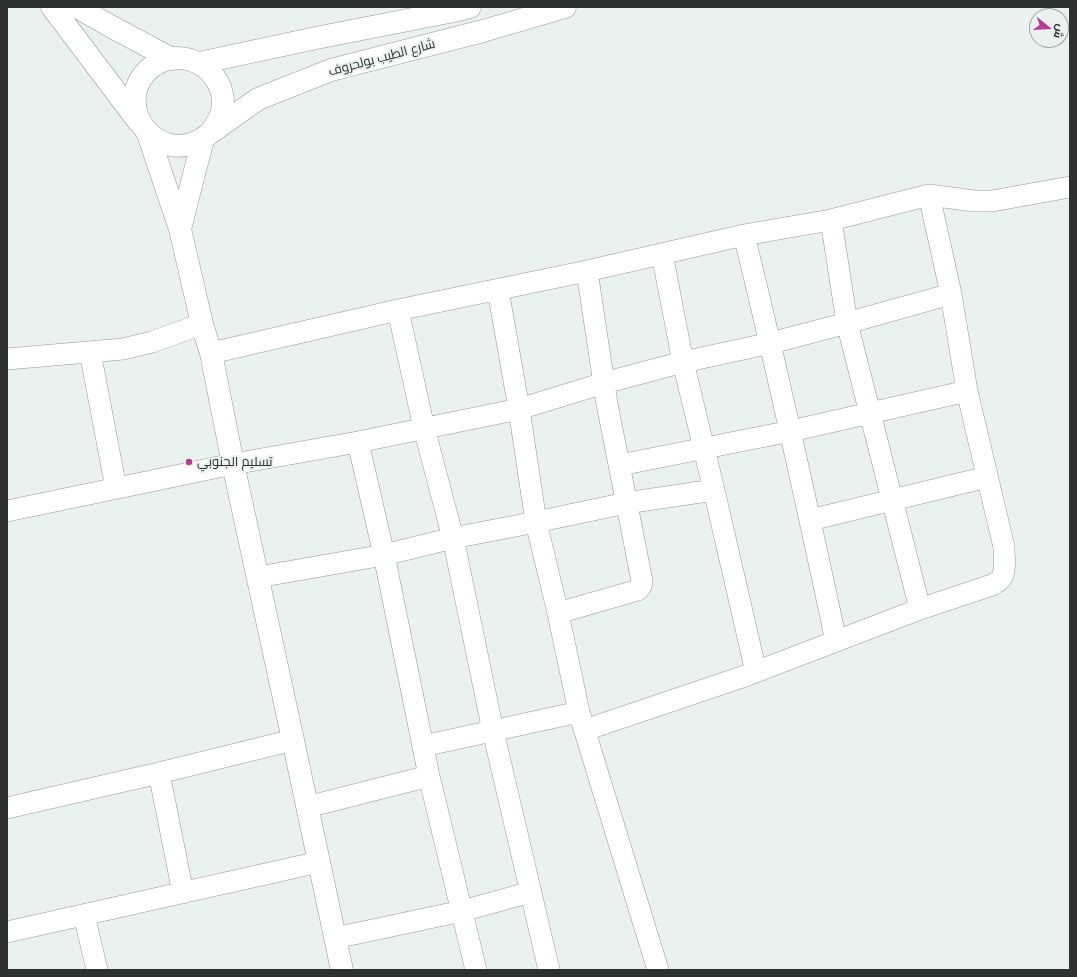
<!DOCTYPE html>
<html>
<head>
<meta charset="utf-8">
<style>
  body { margin:0 }
  #map { position:relative; width:1077px; height:977px; overflow:hidden; background:#ebf1ee; font-family:"Space Grotesk",Cairo,sans-serif }
  canvas { display:block }
  .frame { position:absolute; inset:0; border:8px solid #2f3130; pointer-events:none }
  .north { position:absolute; left:1029px; top:8px; width:40px; height:40px; box-sizing:border-box; background:#ebf1ee; border:1px solid #a0a4a2; border-radius:50%; rotate:108deg; font-size:11px; font-weight:700; line-height:16px; text-align:center; color:#2f3130 }
  .north::after { content:''; display:block; margin:auto; width:14px; height:18px; background:#b63d91; clip-path:polygon(50% 0,100% 100%,50% 72%,0 100%) }
</style>
</head>
<body>
<div id="map">
<canvas width="1077" height="977"></canvas>
<div class="frame"></div>
<div class="north">ش</div>
</div>
<script>
const ctx = document.querySelector('canvas').getContext('2d');
ctx.lineJoin = 'round';
function stroke(path, color, width, dash) { ctx.strokeStyle = color; ctx.lineWidth = width; ctx.lineCap = dash ? 'butt' : 'round'; ctx.setLineDash(dash || []); ctx.stroke(path); }
function drawText(font, color, halo, rows, align = 'center') {
  ctx.font = font + ' "Space Grotesk",Cairo,sans-serif'; ctx.lineWidth = 4; ctx.setLineDash([]); ctx.textBaseline = 'middle'; ctx.strokeStyle = halo; ctx.fillStyle = color; for (const [text, x, y, turn = 0] of rows) {
    ctx.save(); ctx.translate(x, y); ctx.rotate((+turn || 0) * Math.PI / 180); ctx.textAlign = isNaN(turn) ? turn : align; if (halo) ctx.strokeText(text, 0, 0); ctx.fillText(text, 0, 0); ctx.restore();
  }
}
const minor = new Path2D(`
  M 831,220 L 847,323 L 920,609
  M 744,235 C 777,369 807,505 836,641
  M 662,254 L 683,362 L 714,490 L 756,672
  M 498,290 L 519,409 L 536,522 L 558,613 L 579,712 L 658,970
  M 398,310 L 424,428 L 453,538 L 493,731 L 549,970
  M 90,352 L 116,488
  M 211,353 L 398,310 L 587,271 L 744,235 L 831,220 L 929,195 L 974,201 L 992,201 L 1070,187
  M 7,359 L 123,349 L 152,342 L 202,324
  M 358,442 L 384,555 L 429,776 L 476,970
  M 620,465 L 791,431 L 967,391
  M 7,511 L 233,464 L 358,442 L 519,409 L 604,383 L 683,362 L 771,343 L 847,323 L 951,294
  M 810,520 L 987,477
  M 258,577 L 384,555 L 453,538 L 536,522 L 626,503 L 714,490
  M 558,613 L 638,590 L 641,586 L 642,581 L 607,404 L 587,271
  M 585,730 L 745,676 L 920,609 L 992,585 C 995,583 1000,581 1002,577 C 1006,569 1004,556 1004,547 L 967,391 L 951,294 L 929,195
  M 423,746 L 579,712
  M 159,773 L 183,893
  M 307,807 L 429,776
  M 7,808 L 159,773 L 293,740
  M 84,915 L 97,970
  M 7,932 L 319,862
  M 335,938 L 462,911 L 531,892`);
const tertiary = new Path2D(`
  M 148,134 L 180,229 L 202,324 L 211,353 L 233,464 L 293,740 L 342,970
  M 180,229 L 203,139`);
const secondary = new Path2D(`
  M 52,7 L 138,121
  M 77,7 L 112,27 L 172,59
  M 199,63 L 321,37 L 459,10 L 470,7
  M 210,133 C 215,126 220,120 222,111 C 230,69 178,40 147,71 C 110,110 164,173 210,133 L 258,99 L 331,70 L 483,31 L 565,7`);
stroke(minor, '#949996', 22);
stroke(tertiary, '#949996', 23);
stroke(secondary, '#949996', 23);
stroke(minor, '#fff', 21);
stroke(tertiary, '#fff', 22);
stroke(secondary, '#fff', 22);
for (const [x, y, r, color] of [
  [189,462,4,"#b63d91"]
]) { const dot = new Path2D(); dot.arc(x, y, r, 0, 2 * Math.PI); ctx.fillStyle = color; ctx.fill(dot); stroke(dot, '#ebf1ee', 1.5); }
drawText('13px', '#2f3130', '#ebf1ee', [
  ["شارع الطيب بولحروف",382,58,-15]
]);
drawText('13px', '#2f3130', '#ebf1ee', [
  ["تسليم الجنوبي",197,462]
], 'left');
</script>
</body>
</html>
